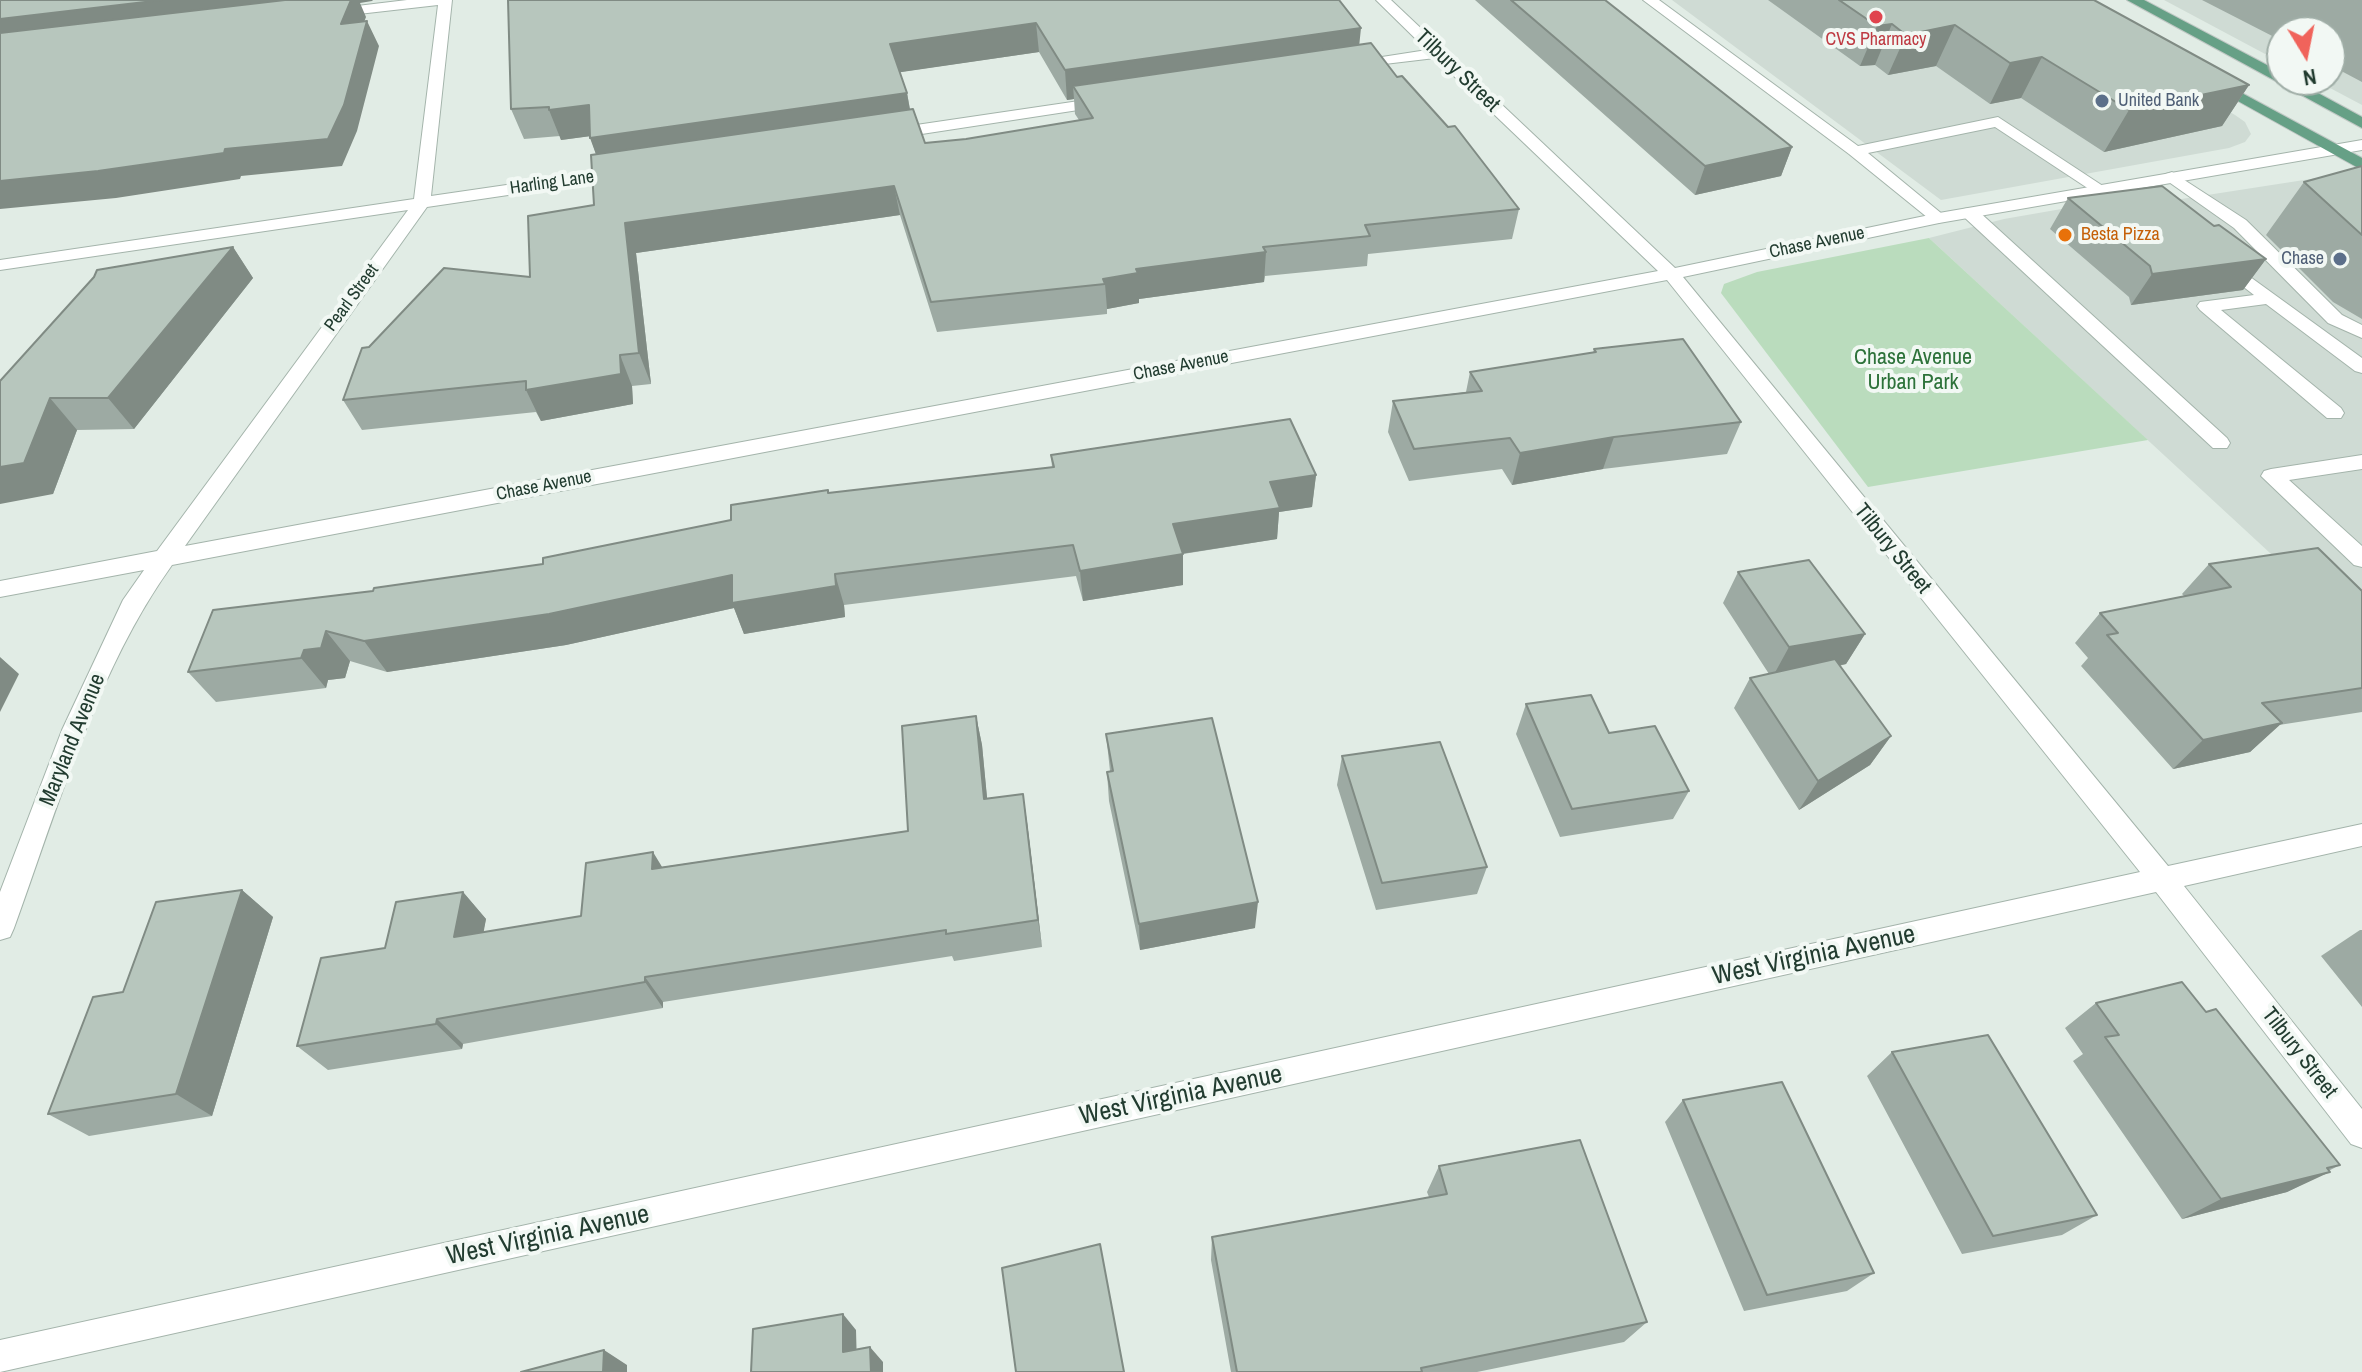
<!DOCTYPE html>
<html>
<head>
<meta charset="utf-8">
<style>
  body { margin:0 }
  #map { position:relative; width:2362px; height:1372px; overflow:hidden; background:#e1ece5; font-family:"Archivo Narrow",sans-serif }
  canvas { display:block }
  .north { position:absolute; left:2266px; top:16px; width:80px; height:80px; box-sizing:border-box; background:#f2f8f4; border:2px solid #9fada6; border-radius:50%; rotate:170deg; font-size:22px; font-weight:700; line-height:32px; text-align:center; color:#223c30 }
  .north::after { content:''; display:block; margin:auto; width:28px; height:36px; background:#f0635b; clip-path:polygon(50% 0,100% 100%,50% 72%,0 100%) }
</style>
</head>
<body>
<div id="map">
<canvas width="2362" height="1372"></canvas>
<div class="north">N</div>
</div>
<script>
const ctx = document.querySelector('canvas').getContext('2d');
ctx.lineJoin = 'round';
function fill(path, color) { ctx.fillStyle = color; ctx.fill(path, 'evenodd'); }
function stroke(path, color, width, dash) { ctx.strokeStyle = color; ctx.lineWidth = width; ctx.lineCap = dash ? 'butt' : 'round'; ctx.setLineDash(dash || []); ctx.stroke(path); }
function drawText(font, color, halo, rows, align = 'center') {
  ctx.font = font + ' "Archivo Narrow",sans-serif'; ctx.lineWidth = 8; ctx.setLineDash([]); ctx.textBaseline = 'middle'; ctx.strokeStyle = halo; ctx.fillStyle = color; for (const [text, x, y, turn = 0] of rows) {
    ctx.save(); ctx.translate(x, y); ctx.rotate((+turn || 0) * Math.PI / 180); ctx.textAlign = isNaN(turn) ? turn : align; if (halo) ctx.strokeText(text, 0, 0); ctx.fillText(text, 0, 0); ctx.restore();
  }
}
fill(new Path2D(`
  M 1672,0 L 2036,0 L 2235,115 L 2245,122 L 2251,134 L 2245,142 L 2229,148 L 1941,200 Z
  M 2164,0 L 2362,0 L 2362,105 L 2315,80 L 2330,80 L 2330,32 L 2282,32 L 2282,63 Z
  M 2317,178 L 2331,178 L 2362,186 L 2362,638 L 1929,238 L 2004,219 L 2119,199 L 2175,200 Z`), '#cfdbd4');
fill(new Path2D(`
  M 1929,238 L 2148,440 L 1868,487 L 1721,293 L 1724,284 L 1757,272 Z`), '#badcbd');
const service = new Path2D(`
  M 1643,0 L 1659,0 L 1858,146 L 1998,117 L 2109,190 L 2107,193 L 2095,193 L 1995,127 L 1868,153 L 1947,218 L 1939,223 L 1933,222 L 1849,154 Z
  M 2172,172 L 2246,220 L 2342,315 L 2362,325 L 2362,338 L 2328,323 L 2234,228 L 2166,180 L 2166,174 Z
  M 1970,208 L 1976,209 L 2227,438 L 2230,443 L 2227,448 L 2213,448 L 1964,217 L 1962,213 L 1964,209 Z
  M 2224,258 L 2362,358 L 2362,373 L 2355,371 L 2266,304 L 2221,310 L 2341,408 L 2344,413 L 2341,418 L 2327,418 L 2200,310 L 2197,306 L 2200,302 L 2254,295 L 2218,267 L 2215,263 Z
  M 2362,455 L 2362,469 L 2289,480 L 2362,546 L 2362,567 L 2354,565 L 2261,476 L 2264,471 L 2271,469 Z`);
const minor = new Path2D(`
  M 407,0 L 452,0 L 431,196 L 623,168 L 631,173 L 623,178 L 427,207 L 185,546 L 1658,271 L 1435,58 L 1351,68 L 1349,65 L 1356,61 L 1427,50 L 1376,0 L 1391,0 L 1675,268 L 1939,213 L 2362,140 L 2362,150 L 1939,223 L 1683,277 L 2168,866 L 2362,824 L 2362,846 L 2184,886 L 2362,1109 L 2362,1148 L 2351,1144 L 2156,892 L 0,1372 L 0,1340 L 2140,872 L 1667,280 L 172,565 C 97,669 58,807 14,928 L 10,937 L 0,940 L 0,892 L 62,730 L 123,600 L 144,570 L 0,597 L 0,581 L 157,551 L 408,210 L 0,270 L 0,260 L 414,199 L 438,5 L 332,17 L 325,13 L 332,9 Z
  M 1106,97 L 1111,99 L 1111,105 L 889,139 L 881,134 L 889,129 Z`);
const primary = new Path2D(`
  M 2127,0 L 2144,0 L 2282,73 L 2282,80 L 2294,80 L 2362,117 L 2362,128 Z
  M 2214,78 L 2362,158 L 2362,170 L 2209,85 L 2209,79 Z`);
stroke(service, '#a4b4ab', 2);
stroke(minor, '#a4b4ab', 2);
stroke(primary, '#c1c8c5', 2);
fill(service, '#fff');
fill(minor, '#fff');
fill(primary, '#66a086');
fill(new Path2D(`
  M 508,0 L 1339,0 L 1359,45 L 1397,77 L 1519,209 L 1512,239 L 1368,254 L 1367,266 L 1265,276 L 1264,282 L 1139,299 L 1139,303 L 1107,309 L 1107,314 L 937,332 L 900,215 L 636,253 L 651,384 L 632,386 L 633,404 L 541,421 L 536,412 L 362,430 L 343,400 L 369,347 L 530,277 L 594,205 L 596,154 L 590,136 L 561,140 L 560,136 L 524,139 L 511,109 ZM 1039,52 L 1067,100 L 1074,99 L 1075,114 L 1079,120 L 966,139 L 925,143 L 910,109 L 907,93 L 900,72 Z
  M 1475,0 L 1605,0 L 1792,147 L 1781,176 L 1695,195 Z
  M 1768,0 L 2094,0 L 2249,85 L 2222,126 L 2104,152 L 2021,98 L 1990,104 L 1936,66 L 1888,75 L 1875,65 L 1860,66 Z
  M 2202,0 L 2362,0 L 2362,82 L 2330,65 L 2330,32 L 2282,32 L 2282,41 Z
  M 2362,166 L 2362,319 L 2333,302 L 2266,235 L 2304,182 Z
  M 2068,198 L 2214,226 L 2266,259 L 2243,290 L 2131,305 L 2129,297 L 2050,229 Z
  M 233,247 L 253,278 L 134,429 L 77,430 L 53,494 L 0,381 Z
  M 1594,349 L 1741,422 L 1727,454 L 1603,469 L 1512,485 L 1502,469 L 1409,481 L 1388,432 L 1393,401 L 1466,392 L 1470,372 L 1593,353 Z
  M 1051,455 L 1316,475 L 1312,507 L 1279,512 L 1277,539 L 1183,554 L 1183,585 L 1083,601 L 1076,576 L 844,605 L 845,617 L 744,634 L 734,608 L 566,645 L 387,672 L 350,661 L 345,678 L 328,680 L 326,688 L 216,702 L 188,672 L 373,591 L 543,564 L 731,520 L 829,493 L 1052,467 Z
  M 2209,564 L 2362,591 L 2362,712 L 2279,725 L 2250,752 L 2173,769 L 2081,666 L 2088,658 L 2075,643 L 2100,613 L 2184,596 L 2182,594 Z
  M 1738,572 L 1865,634 L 1846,664 L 1839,666 L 1891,736 L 1870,765 L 1799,810 L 1734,708 L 1750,678 L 1769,674 L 1723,603 Z
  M 1526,704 L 1609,733 L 1689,791 L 1673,819 L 1560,837 L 1516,734 Z
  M 976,716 L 982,745 L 987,799 L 1027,822 L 1042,947 L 954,961 L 952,956 L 663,1002 L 663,1008 L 463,1044 L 462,1049 L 328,1070 L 297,1046 L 385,948 L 463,892 L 486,919 L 483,932 L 581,916 L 662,867 L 908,831 Z
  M 1106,734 L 1255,928 L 1140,950 L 1109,801 L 1107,772 L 1110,771 Z
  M 1342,756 L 1487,867 L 1477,894 L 1376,910 L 1337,785 Z
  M 242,890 L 273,917 L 212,1116 L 89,1136 L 48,1114 L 123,992 Z
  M 2360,930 L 2362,930 L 2362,1007 L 2321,956 Z
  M 2096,1003 L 2206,1012 L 2340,1165 L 2287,1192 L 2182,1219 L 2073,1061 L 2083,1054 L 2065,1028 Z
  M 1892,1052 L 2097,1215 L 2062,1235 L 1962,1254 L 1867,1076 Z
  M 1683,1100 L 1874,1273 L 1847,1291 L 1744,1311 L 1665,1122 Z
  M 1439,1166 L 1647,1322 L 1624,1342 L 1477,1372 L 1231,1372 L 1211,1260 L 1212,1237 L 1429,1197 L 1427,1192 Z`), '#9daaa3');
fill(new Path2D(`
  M 162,0 L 373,0 L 372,1 L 360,3 L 366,17 L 354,49 L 0,46 L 0,19 Z
  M 367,21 L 379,46 L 357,131 L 342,166 L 241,176 L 240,179 L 116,198 L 0,209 L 0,181 Z
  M 1036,23 L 1039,52 L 895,73 L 890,44 Z
  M 1892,24 L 1875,65 L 1860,66 L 1877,26 Z
  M 1955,25 L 1936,66 L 1888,75 L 1906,35 Z
  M 1361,28 L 1358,57 L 1073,86 L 1074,99 L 1067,100 L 1065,70 Z
  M 2042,57 L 2021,98 L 1990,104 L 2010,63 Z
  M 2249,85 L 2222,126 L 2104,152 L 2129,110 Z
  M 907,93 L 912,122 L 601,168 L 590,138 Z
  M 589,105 L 599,135 L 561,140 L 549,110 Z
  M 1792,147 L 1781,176 L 1695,195 L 1705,166 Z
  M 894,186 L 900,215 L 636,253 L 651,384 L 639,353 L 625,223 Z
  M 233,247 L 253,278 L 134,429 L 108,398 Z
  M 1266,252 L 1264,282 L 1139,299 L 1139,303 L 1107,309 L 1105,284 L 1103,279 L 1136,269 Z
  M 2266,259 L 2243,290 L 2131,305 L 2152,274 Z
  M 620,355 L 632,386 L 633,404 L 541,421 L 526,390 Z
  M 50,398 L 77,430 L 53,494 L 0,504 L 0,467 Z
  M 1614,437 L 1603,469 L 1512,485 L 1520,453 Z
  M 1316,475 L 1312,507 L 1279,512 L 1277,539 L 1174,555 L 1173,524 L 1270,482 Z
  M 1183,554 L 1183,585 L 1083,601 L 1080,571 Z
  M 835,574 L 844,605 L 845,617 L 744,634 L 734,608 L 566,645 L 387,672 L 364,641 L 732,575 Z
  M 326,631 L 350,661 L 345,678 L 328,680 L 326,688 L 301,658 L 304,650 Z
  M 1865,634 L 1846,664 L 1772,678 L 1789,647 Z
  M 0,657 L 19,674 L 0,712 Z
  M 976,716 L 982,745 L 990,828 L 984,799 Z
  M 2282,723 L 2250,752 L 2173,769 L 2203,740 Z
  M 1891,736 L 1870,765 L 1799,810 L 1818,781 Z
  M 1023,794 L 1027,822 L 1042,947 L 1038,920 Z
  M 653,852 L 670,880 L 652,869 Z
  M 242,890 L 273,917 L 212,1116 L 176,1094 Z
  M 463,892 L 486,919 L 478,963 L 454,937 Z
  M 1258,902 L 1255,928 L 1140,950 L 1139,924 Z
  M 645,977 L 663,1002 L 663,1008 L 645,982 Z
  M 437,1019 L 463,1044 L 462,1049 L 436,1024 Z
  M 2330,1172 L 2287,1192 L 2182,1219 L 2221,1199 Z
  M 843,1314 L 856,1330 L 857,1367 L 843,1352 Z
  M 870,1347 L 883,1362 L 883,1372 L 871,1372 Z
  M 604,1350 L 627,1365 L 627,1372 L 603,1372 Z`), '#808b84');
const building = new Path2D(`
  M 0,0 L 162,0 L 0,19 Z
  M 285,0 L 351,0 L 341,24 L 367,21 L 344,105 L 328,139 L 225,149 L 224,153 L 98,171 L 0,181 L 0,33 Z
  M 508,0 L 1339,0 L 1361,28 L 1065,70 L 1036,23 L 890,44 L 907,93 L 590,138 L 589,105 L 549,110 L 549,107 L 511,109 Z
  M 1511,0 L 1605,0 L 1792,147 L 1705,166 Z
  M 1839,0 L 2094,0 L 2249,85 L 2129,110 L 2042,57 L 2010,63 L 1955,25 L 1906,35 L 1892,24 L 1877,26 Z
  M 1371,43 L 1397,77 L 1402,76 L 1448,127 L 1455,126 L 1519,209 L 1365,225 L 1370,236 L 1263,247 L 1266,252 L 1136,269 L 1138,273 L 1103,279 L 1105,284 L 931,302 L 894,186 L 625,223 L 639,353 L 620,355 L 621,374 L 526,390 L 526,381 L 343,400 L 362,348 L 369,347 L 444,268 L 530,277 L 528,216 L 594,205 L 591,155 L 913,109 L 925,143 L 966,139 L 1093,118 L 1073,86 Z
  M 2362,166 L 2362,235 L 2304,182 Z
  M 2162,186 L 2214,226 L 2219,225 L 2266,259 L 2152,274 L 2150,266 L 2068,198 Z
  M 233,247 L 108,398 L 50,398 L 24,463 L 0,467 L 0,381 L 94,277 L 97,270 Z
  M 1683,339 L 1741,422 L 1614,437 L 1520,453 L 1510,438 L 1414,449 L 1393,401 L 1482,391 L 1470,372 L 1596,352 L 1594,349 Z
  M 1290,419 L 1316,475 L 1270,482 L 1280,508 L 1173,524 L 1183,554 L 1080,571 L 1073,545 L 835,574 L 836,586 L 732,603 L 732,575 L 549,614 L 364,641 L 326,631 L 321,648 L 304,650 L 301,658 L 188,672 L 213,610 L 373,591 L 374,588 L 543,564 L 543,558 L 731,520 L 731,505 L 828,490 L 828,493 L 1054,467 L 1051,455 Z
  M 2318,548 L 2362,591 L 2362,688 L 2262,703 L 2282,723 L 2203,740 L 2107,635 L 2118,633 L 2100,613 L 2231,587 L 2209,564 Z
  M 1809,560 L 1865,634 L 1789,647 L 1738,572 Z
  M 1835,659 L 1891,736 L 1818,781 L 1750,678 Z
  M 1591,695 L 1609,733 L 1655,726 L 1689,791 L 1572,809 L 1526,704 Z
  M 976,716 L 984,799 L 1023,794 L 1038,920 L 946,934 L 946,930 L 645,977 L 645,982 L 437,1019 L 436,1024 L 297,1046 L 321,958 L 385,948 L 396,902 L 463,892 L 454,937 L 581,916 L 586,863 L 653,852 L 652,869 L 908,831 L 902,726 Z
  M 1212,718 L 1258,902 L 1139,924 L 1107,772 L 1113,771 L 1106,734 Z
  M 1440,742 L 1487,867 L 1382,883 L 1342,756 Z
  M 242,890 L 176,1094 L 48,1114 L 93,997 L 123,992 L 156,902 Z
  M 2182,982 L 2206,1012 L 2216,1009 L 2340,1165 L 2327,1168 L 2330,1172 L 2221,1199 L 2105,1037 L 2119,1035 L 2096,1003 Z
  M 1988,1035 L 2097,1215 L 1993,1236 L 1892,1052 Z
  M 1782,1082 L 1874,1273 L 1767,1295 L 1683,1100 Z
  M 1580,1140 L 1647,1322 L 1421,1368 L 1422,1372 L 1237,1372 L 1212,1237 L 1447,1194 L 1439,1166 Z
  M 1100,1244 L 1124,1372 L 1016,1372 L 1002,1268 Z
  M 843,1314 L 843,1352 L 870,1347 L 871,1372 L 751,1372 L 753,1329 Z
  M 604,1350 L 603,1372 L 521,1372 Z`);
fill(building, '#b7c6bd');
stroke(building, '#808b84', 2);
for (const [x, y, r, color] of [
  [1876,17,8,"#e0444e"],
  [2102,101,8,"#5c6f8a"],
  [2065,235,8,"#e8710a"],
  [2340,259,8,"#5c6f8a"]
]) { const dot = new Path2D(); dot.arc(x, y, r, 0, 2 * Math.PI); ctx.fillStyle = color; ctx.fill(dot); stroke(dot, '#f2f8f4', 3); }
drawText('18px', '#be3a42', '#f2f8f4', [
  ["CVS Pharmacy",1876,40]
]);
drawText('18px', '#4e5e75', '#f2f8f4', [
  ["United Bank",2118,101],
  ["Chase",2324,259,"right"]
], 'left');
drawText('18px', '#223c30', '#f2f8f4', [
  ["Harling Lane",552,183,-8],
  ["Chase Avenue",1817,243,-12],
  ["Pearl Street",352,298,-54],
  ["Chase Avenue",1181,366,-11],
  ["Chase Avenue",544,486,-11]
]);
drawText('18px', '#c56008', '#f2f8f4', [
  ["Besta Pizza",2081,235]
], 'left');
drawText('22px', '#223c30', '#f2f8f4', [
  ["Tilbury Street",1457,71,44],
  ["Tilbury Street",1892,549,51],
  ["Maryland Avenue",73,740,-68],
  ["Tilbury Street",2299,1053,52]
]);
drawText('22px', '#2d723a', '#f2f8f4', [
  ["Chase Avenue",1913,358],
  ["Urban Park",1913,383]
]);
drawText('26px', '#223c30', '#f2f8f4', [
  ["West Virginia Avenue",1814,956,-12],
  ["West Virginia Avenue",1181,1096,-12],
  ["West Virginia Avenue",548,1236,-12]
]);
</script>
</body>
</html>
